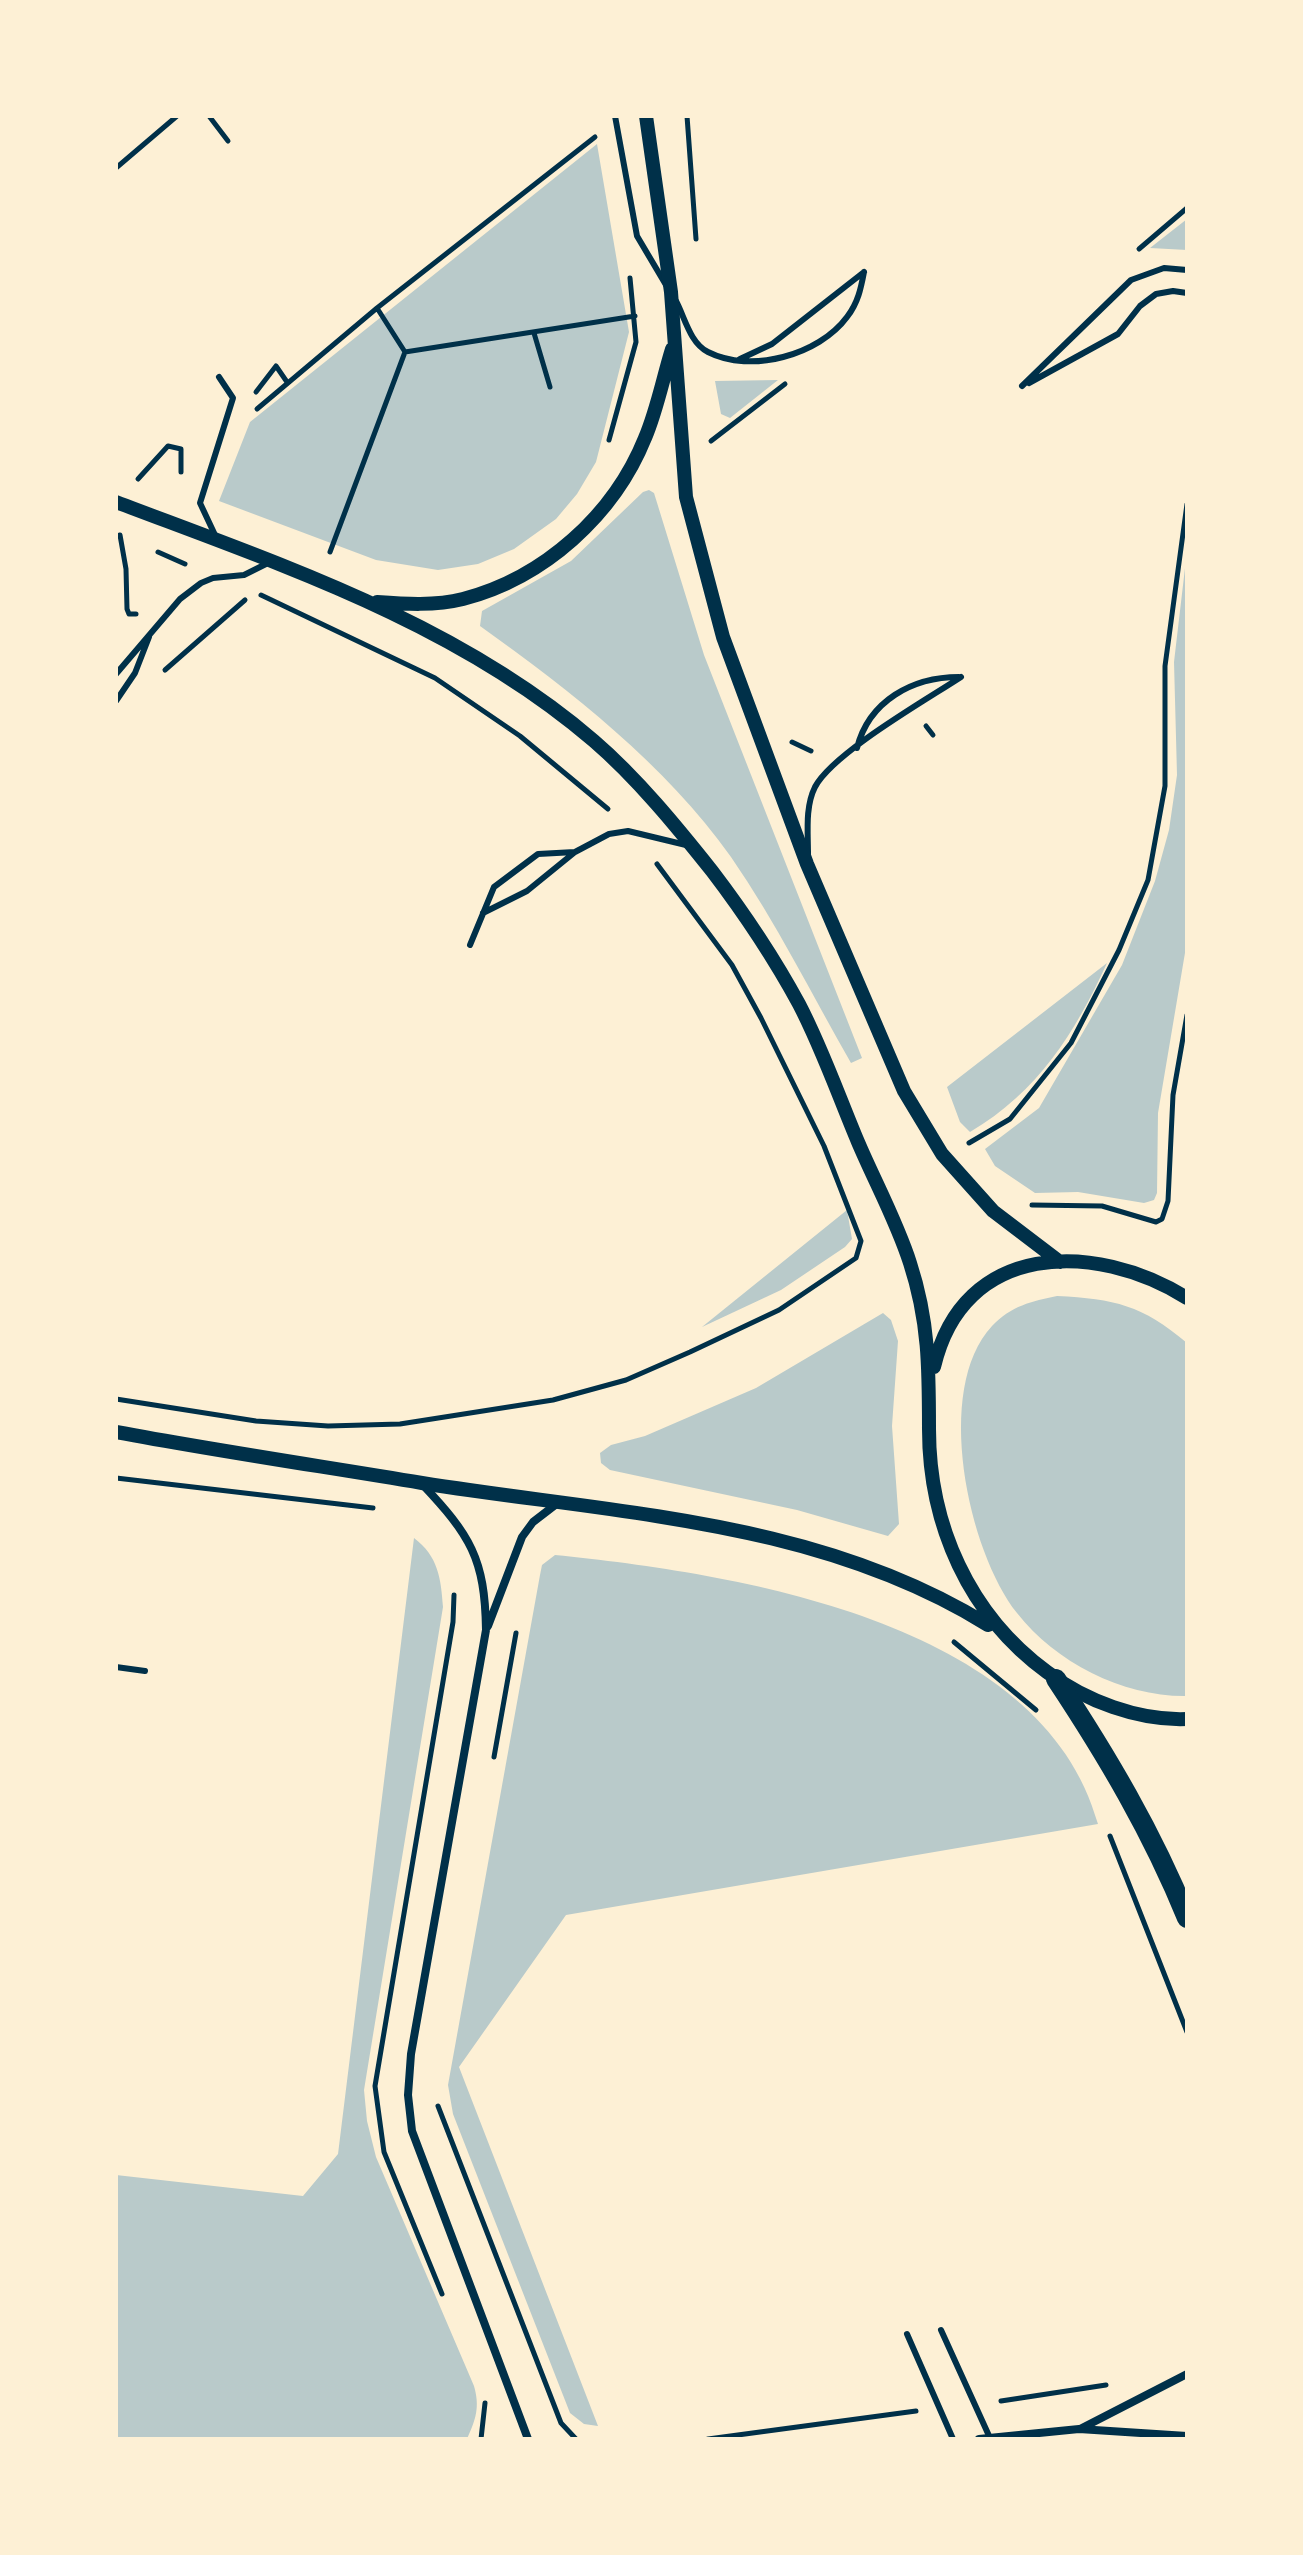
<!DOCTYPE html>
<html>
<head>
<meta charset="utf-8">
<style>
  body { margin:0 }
  #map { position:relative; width:1303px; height:2555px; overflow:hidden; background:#fdf0d5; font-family:Ubuntu,sans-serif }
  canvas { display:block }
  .frame { position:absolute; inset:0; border:118px solid #fdf0d5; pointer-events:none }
</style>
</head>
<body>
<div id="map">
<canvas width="1303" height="2555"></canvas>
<div class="frame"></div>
</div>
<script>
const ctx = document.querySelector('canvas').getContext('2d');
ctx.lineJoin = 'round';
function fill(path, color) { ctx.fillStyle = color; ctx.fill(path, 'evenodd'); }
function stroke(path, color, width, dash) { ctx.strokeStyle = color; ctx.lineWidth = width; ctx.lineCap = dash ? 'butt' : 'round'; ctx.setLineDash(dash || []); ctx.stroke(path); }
fill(new Path2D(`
  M 597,144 L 629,332 L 596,462 L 577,494 L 556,519 L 514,549 L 478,564 L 438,570 L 376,560 L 219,501 L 250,422 Z
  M 1187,219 L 1187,250 L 1150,248 Z
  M 778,380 L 730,418 L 721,414 L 715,381 Z
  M 649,490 L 654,493 L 704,655 L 862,1058 L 851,1063 C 812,995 776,922 731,857 C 665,764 572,692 480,626 L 482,611 L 571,561 L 643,492 Z
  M 1187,551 L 1187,941 L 1158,1113 L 1157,1193 L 1154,1200 L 1144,1203 L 1078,1192 L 1035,1193 L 995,1166 L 985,1149 L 1039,1108 L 1122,965 L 1155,881 L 1169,830 L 1177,775 L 1174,662 Z
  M 1107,963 C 1075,1033 1038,1092 970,1132 L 960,1122 L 947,1087 Z
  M 847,1210 L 852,1239 L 845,1247 L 781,1290 L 702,1327 Z
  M 1057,1296 C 1115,1299 1142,1305 1187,1343 L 1187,1696 C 1124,1697 1056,1663 1017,1613 C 968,1551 933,1389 992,1326 C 1011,1306 1032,1301 1057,1296 Z
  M 883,1313 L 891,1320 L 898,1341 L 892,1426 L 899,1524 L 888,1536 L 797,1510 L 610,1470 L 601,1463 L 600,1453 L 611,1445 L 645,1436 L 756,1388 Z
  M 414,1538 C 438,1556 441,1578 443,1607 L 364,2090 L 367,2121 L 376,2157 L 474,2386 C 480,2407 476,2419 467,2439 L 116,2439 L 116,2175 L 303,2196 L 338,2154 Z
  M 555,1555 C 732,1573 1043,1620 1098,1824 L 566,1915 L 459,2067 L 598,2426 L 584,2424 L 570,2413 L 453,2114 L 448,2085 L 540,1575 L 542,1565 Z`), '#b9caca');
stroke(new Path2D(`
  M 209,116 L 228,141
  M 687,116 L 696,239
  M 116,168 L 177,116
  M 1139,249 L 1187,208
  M 377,308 L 405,352
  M 534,333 L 550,387
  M 405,352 L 635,316
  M 256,392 L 276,366 L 287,382
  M 257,409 L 377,308 L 595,137
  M 609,440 L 636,342 L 630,278
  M 711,441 L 785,384
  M 138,479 L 168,446 L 181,449 L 181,472
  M 120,535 L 126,569 L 127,609 L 129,614 L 136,614
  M 158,552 L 185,564
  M 330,552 L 405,352
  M 261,595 L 435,678 L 520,736 L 608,809
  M 165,670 L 245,600
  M 926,726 L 933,735
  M 792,742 L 811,751
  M 969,1143 L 1010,1119 L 1071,1043 L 1119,950 L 1148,880 L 1165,786 L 1165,666 L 1187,504
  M 1032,1205 L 1102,1206 L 1156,1222 L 1162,1219 L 1168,1201 L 1173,1095 L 1187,1015
  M 116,1399 L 256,1421 L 328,1426 L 400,1424 L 553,1400 L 626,1380 L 690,1352 L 779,1310 L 856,1258 L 861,1241 L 824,1146 L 761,1018 L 732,965 L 657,864
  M 116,1478 L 373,1508
  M 954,1642 L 1036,1710
  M 494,1757 L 516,1633
  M 1110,1836 L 1187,2032
  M 438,2106 L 561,2423 L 576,2439
  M 442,2294 L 384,2152 L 375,2086 L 453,1622 L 454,1595
  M 1001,2401 L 1106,2385
  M 481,2439 L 485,2403
  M 708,2439 L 916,2411`), '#003049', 5);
stroke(new Path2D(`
  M 615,116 L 637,236 L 666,285
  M 676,301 C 685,318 690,343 708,352 C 751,374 819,355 847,317 C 858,303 861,288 864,272
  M 740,359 L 772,344 L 864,272
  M 1029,383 L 1118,334 L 1140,306 L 1156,294 L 1173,291 L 1187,293
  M 1022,386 L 1131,280 L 1164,268 L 1187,270
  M 215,535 L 200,503 L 233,398 L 219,377
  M 116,674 L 180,599 L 201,583 L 213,578 L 244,575 L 268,563
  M 116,701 L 135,673 L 149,637
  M 857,748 C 869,701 912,677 959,677
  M 808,854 C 808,832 805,807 815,787 C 833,753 926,700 961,677
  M 483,913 L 527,891 L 575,852
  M 470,945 L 494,887 L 538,854 L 575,852 L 609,834 L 628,831 L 686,845
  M 116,1667 L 145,1671
  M 941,2330 L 990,2438
  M 907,2334 L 953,2439`), '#003049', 6);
stroke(new Path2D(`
  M 422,1484 C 470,1535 485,1558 486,1630 L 411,2054 L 408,2095 L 412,2131 L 528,2439
  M 488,1626 L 522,1537 L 533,1522 L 559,1502
  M 1080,2429 L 1187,2374
  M 979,2439 L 1079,2429 L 1187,2436`), '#003049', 8);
stroke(new Path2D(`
  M 646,116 L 671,292 L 686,497 L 723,637 L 807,864 L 904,1091 L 942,1154 L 993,1211 L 1060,1262
  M 116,502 C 282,565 457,623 594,741 C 637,778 677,827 712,871 C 744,913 774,958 799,1004 C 822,1048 839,1097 858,1142 C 875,1182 897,1222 910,1263 C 929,1321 929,1369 929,1429 C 929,1525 969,1615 1047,1672 C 1085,1701 1139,1721 1187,1719
  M 377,602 C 405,604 435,606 463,599 C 544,578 614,515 645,438 C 657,410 663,378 672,349
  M 934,1367 C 963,1242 1094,1240 1187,1298
  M 116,1432 C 218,1451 320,1466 422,1483 C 615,1514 817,1519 988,1625`), '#003049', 14);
stroke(new Path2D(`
  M 1056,1679 C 1107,1756 1152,1832 1187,1918`), '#003049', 20);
</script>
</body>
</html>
